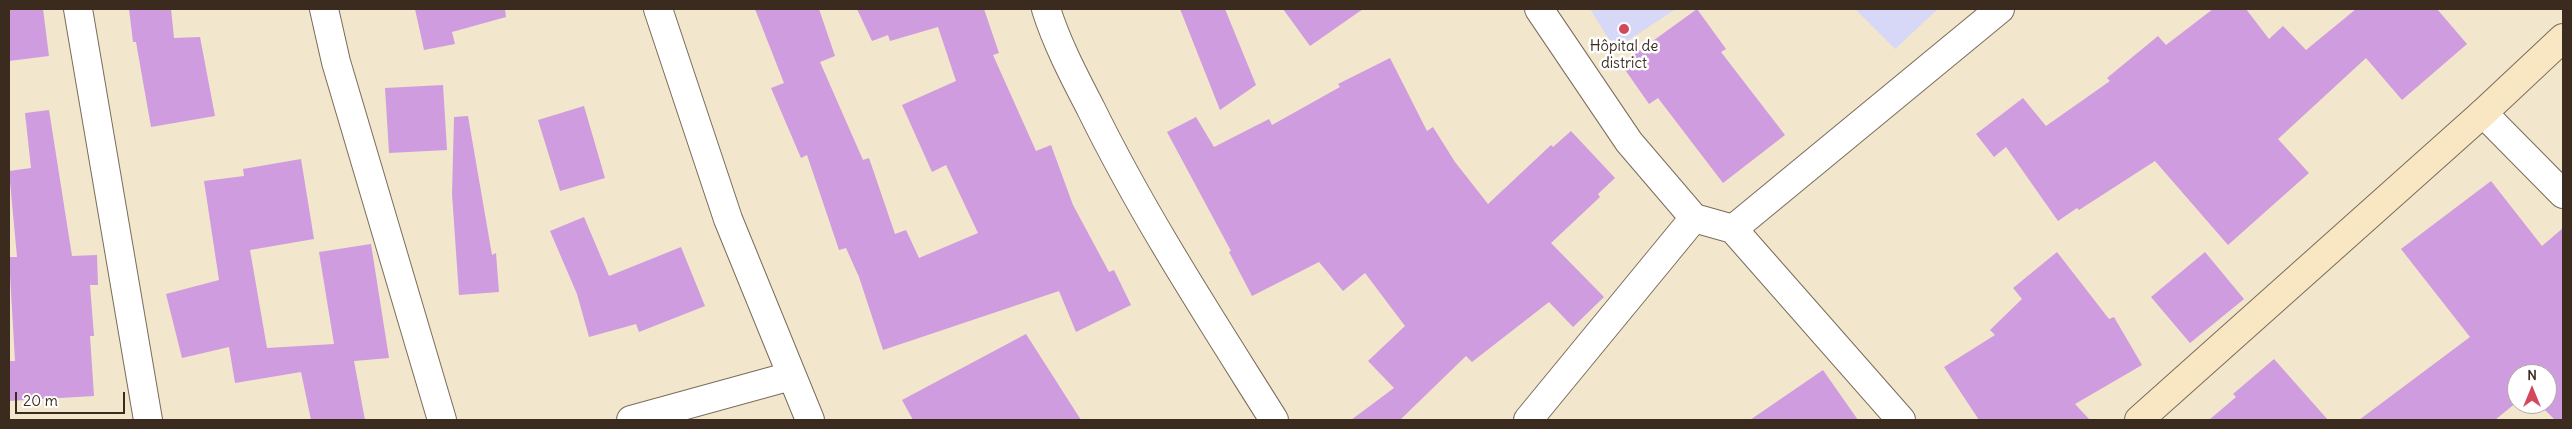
<!DOCTYPE html>
<html>
<head>
<meta charset="utf-8">
<style>
  body { margin:0 }
  #map { position:relative; width:2572px; height:429px; overflow:hidden; background:#f2e6cd; font-family:Delius,sans-serif }
  canvas { display:block }
  .frame { position:absolute; inset:0; border:10px solid #3b2a1e; pointer-events:none }
  .north { position:absolute; left:2507px; top:364px; width:50px; height:50px; box-sizing:border-box; background:#fff; border:1px solid #b1aaa5; border-radius:50%; rotate:0deg; font-size:14px; font-weight:700; line-height:20px; text-align:center; color:#3b2a1e }
  .north::after { content:''; display:block; margin:auto; width:18px; height:22px; background:#d1495b; clip-path:polygon(50% 0,100% 100%,50% 72%,0 100%) }
  .scale { position:absolute; left:15px; top:392px; width:110px; height:22px; box-sizing:border-box; border:2px solid #3b2a1e; border-top:0; padding-left:6px; font-size:15px; line-height:18px; white-space:nowrap; color:#3b2a1e; -webkit-text-stroke:4px #fff; paint-order:stroke }
</style>
</head>
<body>
<div id="map">
<canvas width="2572" height="429"></canvas>
<div class="frame"></div>
<div class="north">N</div>
<div class="scale">20 m</div>
</div>
<script>
const ctx = document.querySelector('canvas').getContext('2d');
ctx.lineJoin = 'round';
function fill(path, color) { ctx.fillStyle = color; ctx.fill(path, 'evenodd'); }
function stroke(path, color, width, dash) { ctx.strokeStyle = color; ctx.lineWidth = width; ctx.lineCap = dash ? 'butt' : 'round'; ctx.setLineDash(dash || []); ctx.stroke(path); }
function drawText(font, color, halo, rows, align = 'center') {
  ctx.font = font + ' Delius,sans-serif'; ctx.lineWidth = 5; ctx.setLineDash([]); ctx.textBaseline = 'middle'; ctx.strokeStyle = halo; ctx.fillStyle = color; for (const [text, x, y, turn = 0] of rows) {
    ctx.save(); ctx.translate(x, y); ctx.rotate((+turn || 0) * Math.PI / 180); ctx.textAlign = isNaN(turn) ? turn : align; if (halo) ctx.strokeText(text, 0, 0); ctx.fillText(text, 0, 0); ctx.restore();
  }
}
fill(new Path2D(`
  M 1590,9 L 1676,9 L 1615,49 Z
  M 1855,9 L 1938,9 L 1895,49 Z`), '#d7d7f8');
fill(new Path2D(`
  M 9,9 L 43,9 L 49,56 L 9,61 Z
  M 129,9 L 171,9 L 174,38 L 200,37 L 215,116 L 151,127 L 136,42 L 133,42 Z
  M 415,9 L 505,9 L 506,17 L 452,32 L 455,44 L 424,50 Z
  M 755,9 L 819,9 L 835,56 L 820,62 L 863,160 L 869,158 L 895,234 L 906,230 L 919,258 L 978,233 L 946,165 L 932,172 L 902,105 L 956,81 L 938,27 L 890,41 L 888,35 L 872,41 L 857,9 L 984,9 L 999,53 L 993,55 L 1036,151 L 1051,145 L 1073,205 L 1109,272 L 1114,270 L 1131,305 L 1076,332 L 1059,291 L 883,350 L 859,277 L 846,248 L 839,250 L 807,155 L 801,158 L 771,88 L 784,83 Z
  M 1180,9 L 1225,9 L 1256,85 L 1220,110 Z
  M 1283,9 L 1363,9 L 1310,46 Z
  M 1697,9 L 1726,49 L 1721,52 L 1785,135 L 1723,183 L 1658,98 L 1649,104 L 1621,64 Z
  M 2213,9 L 2246,9 L 2269,39 L 2283,26 L 2306,50 L 2356,9 L 2437,9 L 2467,44 L 2402,100 L 2366,58 L 2278,139 L 2309,173 L 2228,245 L 2155,161 L 2079,210 L 2077,208 L 2058,221 L 2006,147 L 1994,157 L 1976,134 L 2023,98 L 2046,126 L 2110,81 L 2107,78 L 2158,36 L 2166,45 Z
  M 1390,58 L 1427,131 L 1433,127 L 1455,162 L 1488,204 L 1551,145 L 1553,147 L 1571,131 L 1615,178 L 1598,194 L 1600,197 L 1551,243 L 1604,297 L 1573,327 L 1549,302 L 1472,362 L 1466,356 L 1400,420 L 1351,420 L 1394,388 L 1368,361 L 1405,326 L 1365,273 L 1343,291 L 1319,262 L 1252,296 L 1229,252 L 1231,251 L 1167,132 L 1196,117 L 1214,147 L 1269,119 L 1272,125 L 1340,87 L 1338,84 Z
  M 443,85 L 447,150 L 389,153 L 385,88 Z
  M 584,106 L 605,178 L 560,191 L 538,120 Z
  M 49,110 L 72,256 L 97,255 L 98,285 L 90,285 L 94,336 L 90,336 L 94,396 L 9,401 L 9,361 L 15,361 L 9,257 L 17,257 L 9,171 L 31,168 L 25,113 Z
  M 468,116 L 492,255 L 496,253 L 499,292 L 459,295 L 452,194 L 454,117 Z
  M 301,159 L 314,239 L 250,250 L 267,348 L 334,344 L 319,252 L 371,244 L 389,358 L 354,361 L 365,420 L 311,420 L 301,372 L 235,383 L 229,347 L 182,358 L 166,294 L 219,280 L 204,181 L 244,176 L 243,169 Z
  M 2491,181 L 2542,246 L 2563,228 L 2563,420 L 2555,420 L 2539,404 L 2547,404 L 2547,374 L 2517,374 L 2517,402 L 2495,420 L 2359,420 L 2470,337 L 2401,249 Z
  M 584,217 L 609,276 L 681,247 L 705,306 L 639,332 L 636,324 L 589,337 L 577,294 L 550,231 Z
  M 2057,252 L 2109,319 L 2114,317 L 2142,365 L 2075,404 L 2090,420 L 1979,420 L 1944,367 L 1995,335 L 1990,330 L 2022,299 L 2013,288 Z
  M 2205,252 L 2244,299 L 2190,343 L 2151,297 Z
  M 1026,334 L 1081,420 L 913,420 L 902,400 Z
  M 2274,359 L 2328,420 L 2209,420 L 2236,397 L 2233,394 Z
  M 1823,370 L 1858,420 L 1750,420 Z`), '#cf9cdf');
const street = new Path2D(`
  M 78,9 L 148,420
  M 324,9 L 336,62 L 442,420
  M 658,9 L 728,219 L 810,420
  M 1046,9 C 1057,44 1074,76 1091,109 C 1144,217 1210,318 1274,420
  M 1539,9 L 1629,142 L 1694,218 L 1733,229
  M 2483,113 L 2563,194
  M 1733,229 L 2000,9
  M 1733,229 L 1901,420
  M 631,420 L 791,376
  M 1528,420 L 1694,218`);
const secondary = new Path2D(`
  M 2139,420 L 2483,113 L 2563,38`);
stroke(street, '#7b6c5b', 30);
stroke(secondary, '#7b6c5b', 30);
stroke(street, '#fff', 28);
stroke(secondary, '#f9e7c3', 28);
for (const [x, y, r, color] of [
  [1624,29,6,"#d1495b"]
]) { const dot = new Path2D(); dot.arc(x, y, r, 0, 2 * Math.PI); ctx.fillStyle = color; ctx.fill(dot); stroke(dot, '#fff', 2); }
drawText('15px', '#3b2a1e', '#fff', [
  ["Hôpital de",1624,47],
  ["district",1624,64]
]);
</script>
</body>
</html>
